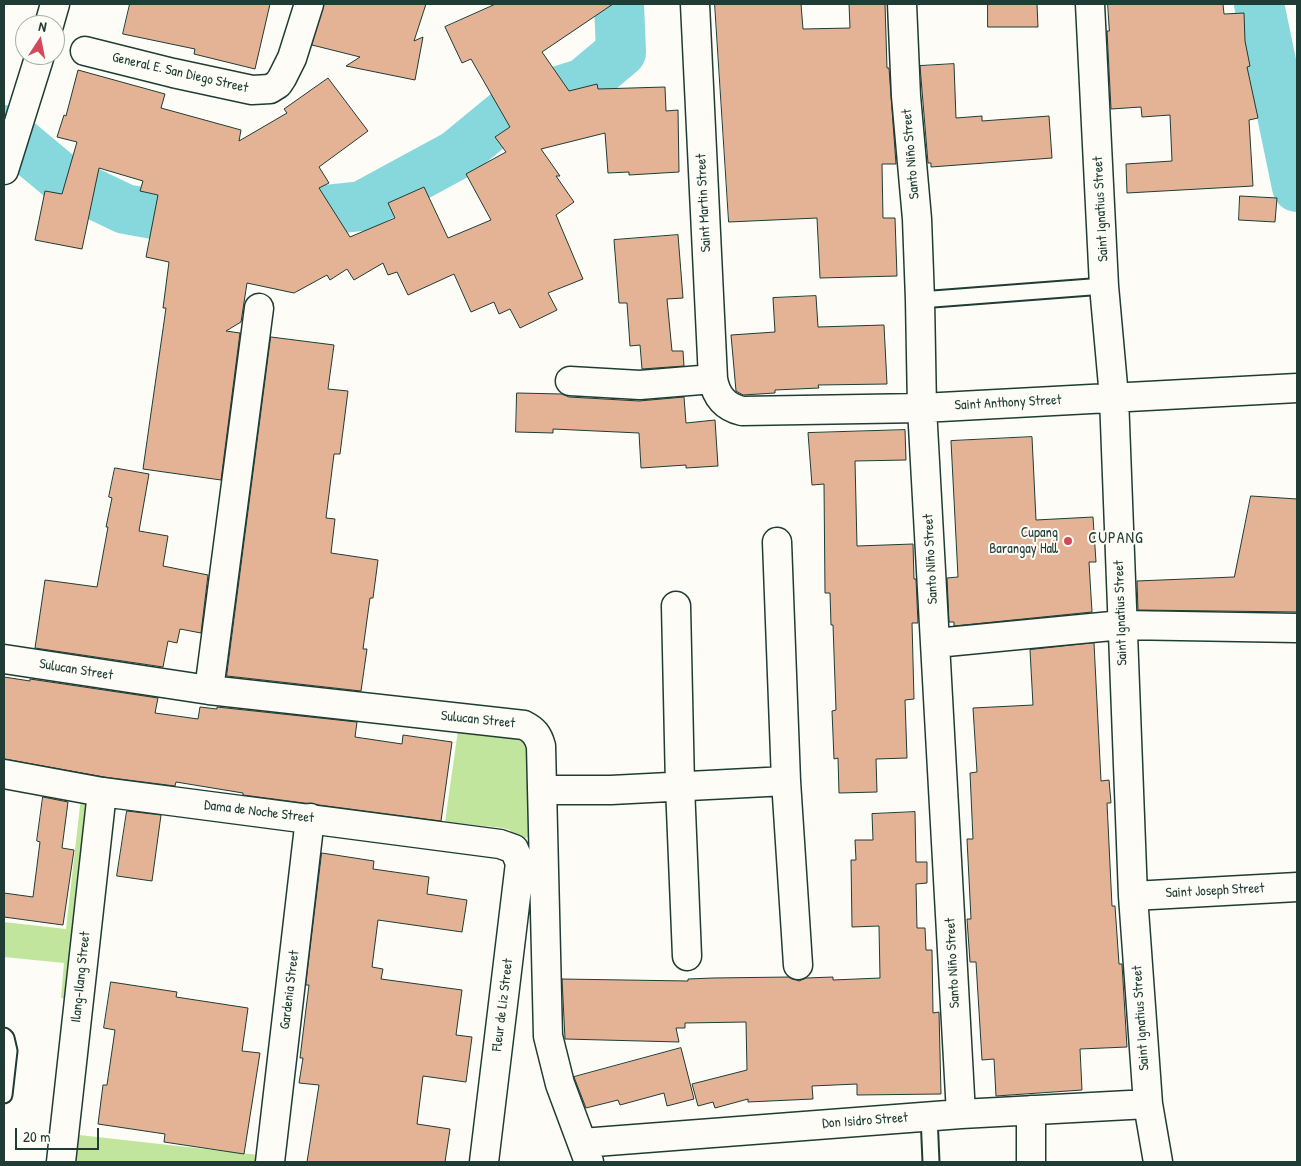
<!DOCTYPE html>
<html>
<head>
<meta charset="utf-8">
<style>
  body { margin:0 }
  #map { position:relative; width:1301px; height:1166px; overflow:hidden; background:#fdfcf7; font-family:"Patrick Hand",sans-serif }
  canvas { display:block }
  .frame { position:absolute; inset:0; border:5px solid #1f3d34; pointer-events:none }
  .north { position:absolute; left:15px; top:15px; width:50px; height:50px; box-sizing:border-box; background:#fdfcf7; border:1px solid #a4b0a9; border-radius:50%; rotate:11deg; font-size:14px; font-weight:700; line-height:20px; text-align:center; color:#1f3d34 }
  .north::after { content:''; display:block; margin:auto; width:18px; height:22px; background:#d1495b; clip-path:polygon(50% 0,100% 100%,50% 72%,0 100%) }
  .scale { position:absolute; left:15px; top:1128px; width:84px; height:22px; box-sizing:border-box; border:2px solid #1f3d34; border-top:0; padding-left:6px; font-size:15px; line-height:18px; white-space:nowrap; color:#1f3d34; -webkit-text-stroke:4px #fdfcf7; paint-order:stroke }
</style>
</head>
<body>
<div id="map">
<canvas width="1301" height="1166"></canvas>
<div class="frame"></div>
<div class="north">N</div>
<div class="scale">20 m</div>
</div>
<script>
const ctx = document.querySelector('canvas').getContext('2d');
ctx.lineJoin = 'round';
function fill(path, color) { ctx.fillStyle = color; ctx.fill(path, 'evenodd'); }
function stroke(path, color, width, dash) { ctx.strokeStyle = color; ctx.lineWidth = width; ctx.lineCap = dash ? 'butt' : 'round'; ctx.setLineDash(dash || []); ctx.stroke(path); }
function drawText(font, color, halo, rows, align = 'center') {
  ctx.font = font + ' "Patrick Hand",sans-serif'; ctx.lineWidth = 4; ctx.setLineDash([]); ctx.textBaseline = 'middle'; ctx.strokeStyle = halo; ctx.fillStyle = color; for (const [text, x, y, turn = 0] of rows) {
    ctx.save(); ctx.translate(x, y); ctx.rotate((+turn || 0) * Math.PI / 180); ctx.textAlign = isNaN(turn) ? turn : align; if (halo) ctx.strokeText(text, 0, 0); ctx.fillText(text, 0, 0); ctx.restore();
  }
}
fill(new Path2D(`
  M 458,730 L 517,734 L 530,743 L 532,837 L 515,839 L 510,830 L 503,828 L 445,822 Z
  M 81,797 L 91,806 L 70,999 L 61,998 L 64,963 L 4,957 L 4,922 L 66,929 Z
  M 79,1135 L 259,1155 L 258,1162 L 76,1162 Z`), '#c2e59e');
stroke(new Path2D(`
  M 1259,4 L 1297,187
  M 4,130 L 64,180 L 125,209 L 203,223 L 362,206 L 456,155 L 518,104 L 584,83 L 621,52 L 619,4`), '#86d8dd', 50);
const building = new Path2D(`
  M 130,4 L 270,4 L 255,69 L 194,54 L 195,49 L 123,34 Z
  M 324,4 L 426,4 L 414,41 L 423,37 L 415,80 L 346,66 L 360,57 L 312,45 Z
  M 496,4 L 613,4 L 542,52 L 569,91 L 597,84 L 598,89 L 665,87 L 666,111 L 678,110 L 679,172 L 629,175 L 629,172 L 608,173 L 605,133 L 541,149 L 560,176 L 556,176 L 574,202 L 556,215 L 583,279 L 548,293 L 557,310 L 520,328 L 510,309 L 499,314 L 494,302 L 471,312 L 454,274 L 408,295 L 397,272 L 388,275 L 383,263 L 354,280 L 347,269 L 330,280 L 327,275 L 294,293 L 247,283 L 241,322 L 226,331 L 240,333 L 221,480 L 143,469 L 166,308 L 163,308 L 169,262 L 146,257 L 158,195 L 140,191 L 143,181 L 99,168 L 82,249 L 35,240 L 45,191 L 62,194 L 77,142 L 57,137 L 64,115 L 66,116 L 78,70 L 165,94 L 161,108 L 241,130 L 239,141 L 287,113 L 284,109 L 328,78 L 368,131 L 319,167 L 329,183 L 319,188 L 350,237 L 395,218 L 388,203 L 424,187 L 448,238 L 491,220 L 466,174 L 506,152 L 495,137 L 510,127 L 471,59 L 462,63 L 445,27 Z
  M 715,4 L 801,4 L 803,29 L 850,28 L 849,4 L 885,4 L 887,68 L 889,68 L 896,164 L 882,164 L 883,218 L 895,218 L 897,276 L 820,278 L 817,218 L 729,222 Z
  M 988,4 L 1037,4 L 1038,27 L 988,27 Z
  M 1108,4 L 1223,4 L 1224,14 L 1244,13 L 1245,41 L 1250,66 L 1247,67 L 1258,118 L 1249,120 L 1253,186 L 1127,193 L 1126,164 L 1172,161 L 1170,115 L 1142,117 L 1141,107 L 1111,109 L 1107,31 L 1109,31 Z
  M 954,64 L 956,118 L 982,116 L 982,121 L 1049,116 L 1052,158 L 931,167 L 931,163 L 928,163 L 920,66 Z
  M 1240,196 L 1277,198 L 1275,222 L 1239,220 Z
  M 678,235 L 683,298 L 667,299 L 672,351 L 683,351 L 684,366 L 642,369 L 640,345 L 630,346 L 627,303 L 619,303 L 614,240 Z
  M 816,296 L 818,327 L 884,325 L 887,384 L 818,385 L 819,388 L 775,390 L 775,393 L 743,395 L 736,391 L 731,335 L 775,332 L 773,298 Z
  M 271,337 L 334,345 L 328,389 L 348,391 L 340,454 L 334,454 L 326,518 L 335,519 L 331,553 L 378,560 L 373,598 L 370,598 L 363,649 L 367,649 L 361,691 L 227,676 Z
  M 517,393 L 562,394 L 569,397 L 639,401 L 684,397 L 686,423 L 715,420 L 718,466 L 686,468 L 686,465 L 641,468 L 639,433 L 553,429 L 553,433 L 516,432 Z
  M 905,430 L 906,460 L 855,461 L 857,546 L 913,544 L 914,579 L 916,579 L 918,623 L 912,623 L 914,699 L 905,700 L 907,758 L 876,759 L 877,792 L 839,793 L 838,758 L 834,759 L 832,711 L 836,710 L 833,625 L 831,625 L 830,593 L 825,593 L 824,484 L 812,485 L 808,433 Z
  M 1032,437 L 1036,520 L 1093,517 L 1096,562 L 1089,562 L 1092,612 L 954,626 L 954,622 L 949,622 L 947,578 L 958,577 L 951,441 Z
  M 115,468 L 149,474 L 139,531 L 168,536 L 163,566 L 208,575 L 201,633 L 180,629 L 177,643 L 168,641 L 163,667 L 35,648 L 45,580 L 97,587 L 108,527 L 106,527 L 112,498 L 109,497 Z
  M 1251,496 L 1297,499 L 1297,612 L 1138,610 L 1137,581 L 1234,577 Z
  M 1094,643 L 1101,781 L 1109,780 L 1111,803 L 1107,803 L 1112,906 L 1115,906 L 1119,964 L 1122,964 L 1127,1047 L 1080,1049 L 1082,1090 L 996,1096 L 994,1059 L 982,1060 L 976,962 L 970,962 L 967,919 L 971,919 L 967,839 L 973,839 L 970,773 L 977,772 L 973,708 L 1033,705 L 1030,650 Z
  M 4,677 L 30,681 L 30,679 L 158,698 L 155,713 L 198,719 L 200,707 L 217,709 L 217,707 L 357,722 L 355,737 L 402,744 L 403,735 L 452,742 L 441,821 L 243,795 L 243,793 L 176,782 L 175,786 L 104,777 L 4,759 Z
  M 43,797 L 68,802 L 62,848 L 74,850 L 63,925 L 4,917 L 4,893 L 33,897 L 40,842 L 37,841 Z
  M 127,811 L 161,815 L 152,881 L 117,876 Z
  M 915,812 L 916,862 L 927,862 L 927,883 L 916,884 L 917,928 L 925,928 L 926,950 L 932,950 L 933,1013 L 939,1012 L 941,1094 L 857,1095 L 857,1084 L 812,1086 L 813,1099 L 748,1102 L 748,1099 L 715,1108 L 713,1102 L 698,1106 L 692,1084 L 747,1070 L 746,1022 L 685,1023 L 685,1028 L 676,1028 L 679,1042 L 565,1039 L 562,979 L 688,981 L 688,979 L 713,978 L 789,977 L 799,981 L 806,978 L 833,977 L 833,980 L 880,978 L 879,926 L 852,927 L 851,860 L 856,860 L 855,840 L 873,840 L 872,814 Z
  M 322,853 L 374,861 L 373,869 L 429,877 L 427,894 L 467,900 L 462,932 L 378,920 L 372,967 L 383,969 L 381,979 L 462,990 L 456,1035 L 472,1037 L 466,1082 L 423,1076 L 417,1124 L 450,1129 L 445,1162 L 307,1162 L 319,1085 L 299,1083 L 303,1058 L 300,1058 L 306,1009 L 309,985 L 306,985 Z
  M 111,982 L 177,992 L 176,997 L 248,1008 L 242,1051 L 260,1053 L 244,1154 L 164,1142 L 165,1134 L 98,1124 L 103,1085 L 107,1085 L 115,1030 L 104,1028 Z
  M 681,1048 L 694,1099 L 667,1106 L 664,1093 L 620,1105 L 618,1100 L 586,1108 L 574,1077 Z`);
fill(building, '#e4b295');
stroke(building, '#1f3d34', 1);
const lane = new Path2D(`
  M 920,300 L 1104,286
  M 4,1036 L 6,1038 L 9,1051 L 4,1095
  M 929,1116 L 931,1162`);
const street = new Path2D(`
  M 695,4 L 713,379 C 716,396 725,407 742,411 L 922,408 L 1297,388
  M 902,4 L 906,96 L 917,219 L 920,300 L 922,408 L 961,1114
  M 1090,4 L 1104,286 L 1114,397 L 1133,896 L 1148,1104 L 1158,1162
  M 85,51 L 173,73 L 252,90 L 270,89 L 278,84 L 282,78 L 292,58 L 309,4
  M 570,381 L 640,385 L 713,379
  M 777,542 L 786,781 L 798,965
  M 676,606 L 680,786 L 687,956
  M 936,643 L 1122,625 L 1297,628
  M 4,659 L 209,690 L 524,725 C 534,730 538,735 541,746 L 548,1036 L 560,1084 L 589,1162
  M 209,690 L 259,308
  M 4,774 L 102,792 L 500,844 L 514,849 L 520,863 L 484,1162
  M 542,790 L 611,790 L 786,781
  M 1133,896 L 1297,887
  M 582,1143 L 961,1114 L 1148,1104
  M 61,1162 L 102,792
  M 270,1162 L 310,818
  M 1031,1162 L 1031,1110`);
const secondary = new Path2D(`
  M 49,25 L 55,4
  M 4,170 L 40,55`);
stroke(lane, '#1f3d34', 19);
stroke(street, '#1f3d34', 31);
stroke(secondary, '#1f3d34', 31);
stroke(lane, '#fdfcf7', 15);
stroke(street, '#fdfcf7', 28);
stroke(secondary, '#fdfcf7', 28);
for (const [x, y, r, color] of [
  [1068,541,5,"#d1495b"]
]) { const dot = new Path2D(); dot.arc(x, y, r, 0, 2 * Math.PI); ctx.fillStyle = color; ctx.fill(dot); stroke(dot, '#fdfcf7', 2); }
drawText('14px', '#1f3d34', '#fdfcf7', [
  ["General E. San Diego Street",180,73,13],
  ["Santo Niño Street",911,154,-95],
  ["Saint Martin Street",704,203,-93],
  ["Saint Ignatius Street",1101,209,-93],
  ["Saint Anthony Street",1008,403,-3],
  ["Santo Niño Street",931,559,-93],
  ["Saint Ignatius Street",1121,613,-92],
  ["Sulucan Street",76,670,9],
  ["Sulucan Street",478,720,6],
  ["Dama de Noche Street",259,812,7],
  ["Saint Joseph Street",1215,891,-3],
  ["Santo Niño Street",953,963,-93],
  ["Ilang-Ilang Street",81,977,-84],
  ["Gardenia Street",290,990,-83],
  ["Fleur de Liz Street",503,1005,-83],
  ["Saint Ignatius Street",1141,1018,-94],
  ["Don Isidro Street",865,1121,-4]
]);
drawText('14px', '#1f3d34', '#fdfcf7', [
  ["Cupang",1058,533],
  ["Barangay Hall",1058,549]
], 'right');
ctx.letterSpacing = '1px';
drawText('16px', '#1f3d34', '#fdfcf7', [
  ["CUPANG",1116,539]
]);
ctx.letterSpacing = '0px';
</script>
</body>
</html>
